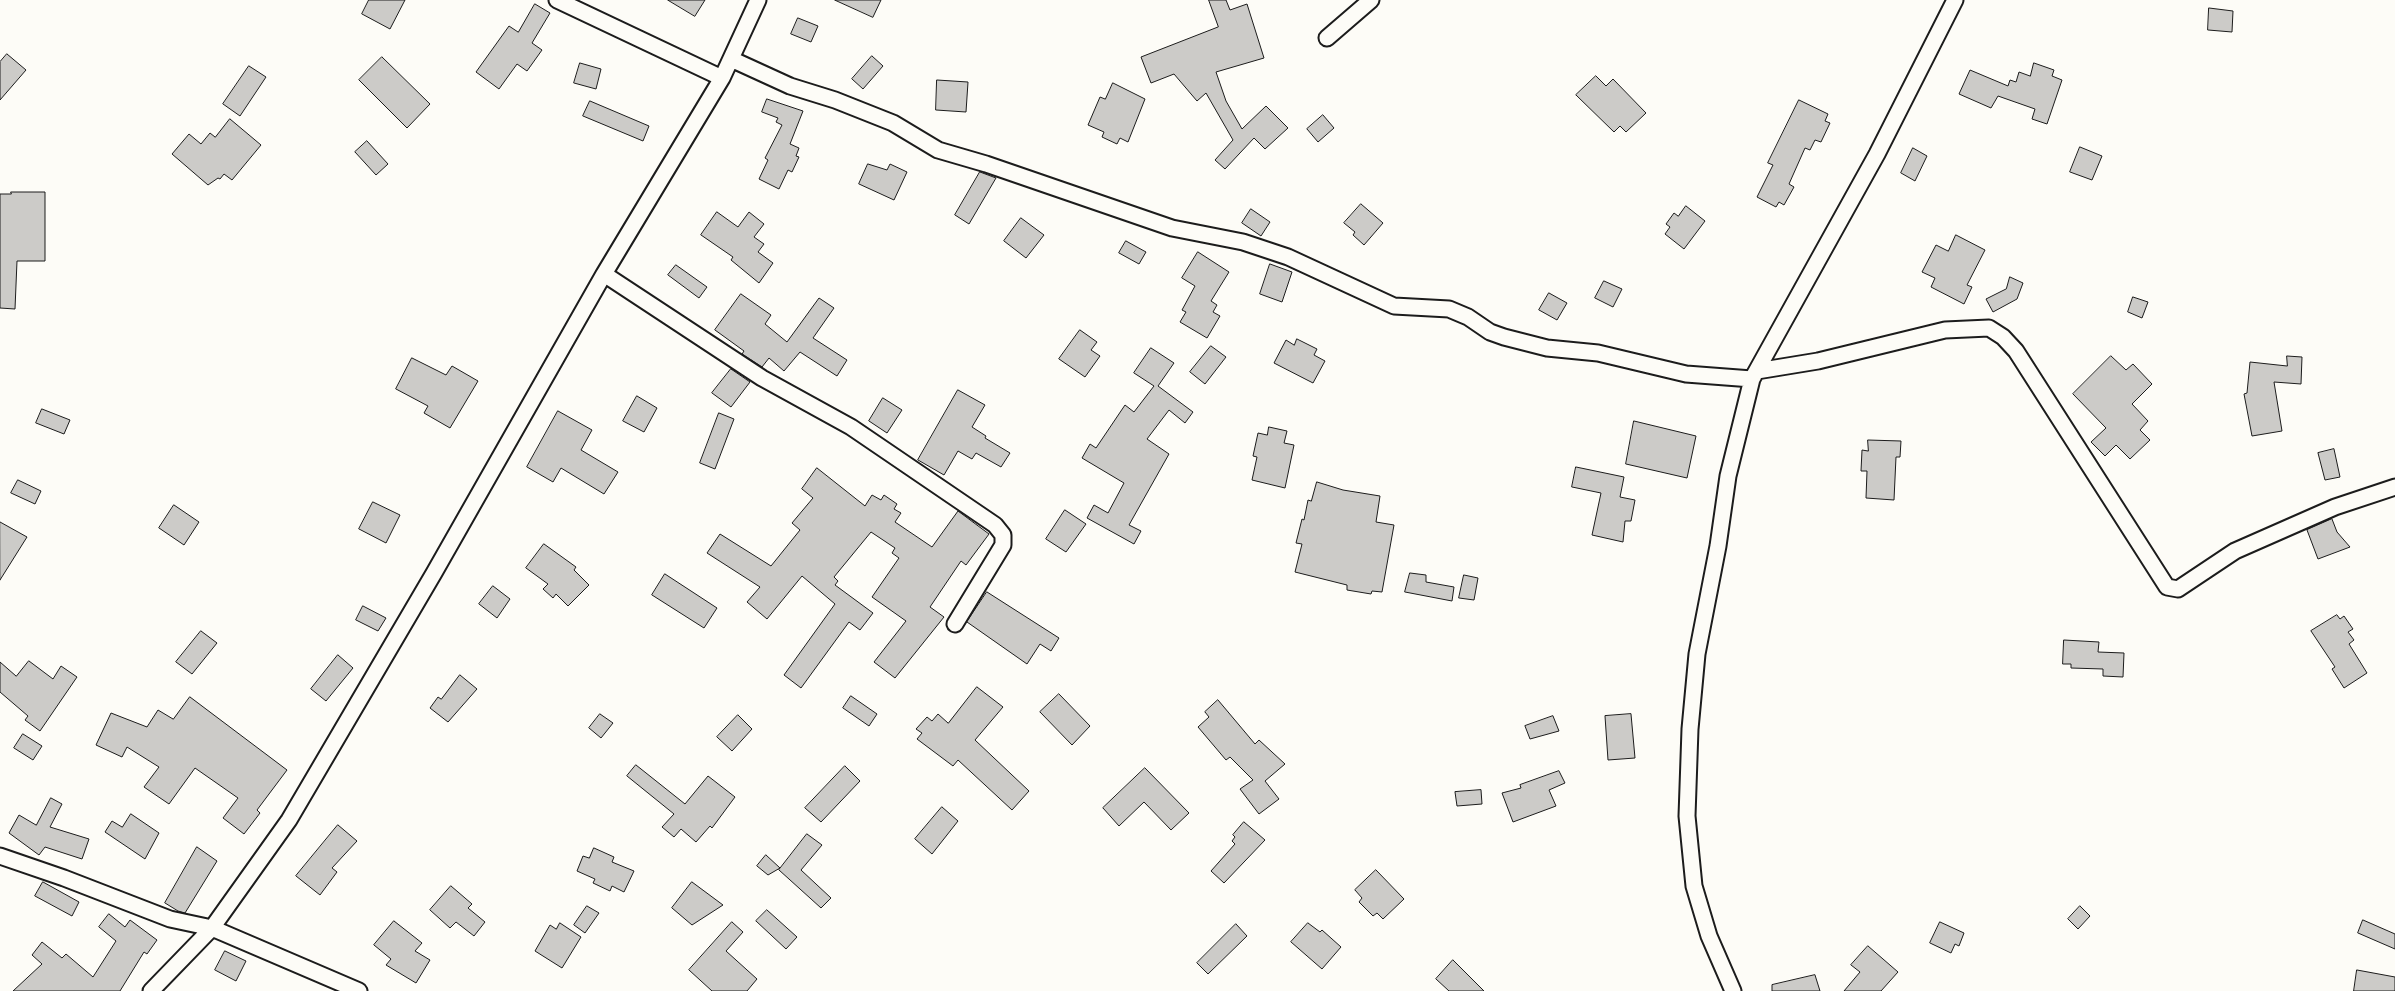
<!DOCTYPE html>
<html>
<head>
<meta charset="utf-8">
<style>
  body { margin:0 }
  canvas { display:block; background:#fdfcf7 }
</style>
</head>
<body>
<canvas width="2395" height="991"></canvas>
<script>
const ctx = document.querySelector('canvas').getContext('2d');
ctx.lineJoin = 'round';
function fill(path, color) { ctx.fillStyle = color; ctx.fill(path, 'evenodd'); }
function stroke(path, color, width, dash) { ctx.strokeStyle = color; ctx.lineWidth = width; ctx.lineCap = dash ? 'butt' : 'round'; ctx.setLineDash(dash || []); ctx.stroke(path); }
const building = new Path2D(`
  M 369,0 L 405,0 L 390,29 L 362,14 Z
  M 668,0 L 705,0 L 695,16 Z
  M 835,0 L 881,0 L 873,17 Z
  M 1209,0 L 1226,0 L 1230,10 L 1247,4 L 1264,58 L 1216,72 L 1226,101 L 1242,129 L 1266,106 L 1288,128 L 1265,149 L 1254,138 L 1225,169 L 1215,160 L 1233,140 L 1206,93 L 1197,101 L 1174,74 L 1151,83 L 1141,57 L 1218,27 Z
  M 535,4 L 550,13 L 532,43 L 542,50 L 527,71 L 517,64 L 499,89 L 476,72 L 509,26 L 518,32 Z
  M 2209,8 L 2233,11 L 2232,32 L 2208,30 Z
  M 798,18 L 818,26 L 811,42 L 791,34 Z
  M 7,54 L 26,70 L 0,100 L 0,62 Z
  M 872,56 L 883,66 L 863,89 L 852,79 Z
  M 382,57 L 430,104 L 407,128 L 359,80 Z
  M 580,63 L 601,69 L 596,89 L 574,83 Z
  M 2034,63 L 2054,70 L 2052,76 L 2062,80 L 2047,124 L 2032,119 L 2035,109 L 1998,96 L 1991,108 L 1959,94 L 1970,70 L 2008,86 L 2010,80 L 2016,82 L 2019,72 L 2030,76 Z
  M 249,66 L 266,77 L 240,116 L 223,104 Z
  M 1596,76 L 1606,86 L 1613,79 L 1646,113 L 1626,132 L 1620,126 L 1614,132 L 1576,95 Z
  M 937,80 L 968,82 L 966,112 L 936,110 Z
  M 1113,83 L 1145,99 L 1128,142 L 1120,138 L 1117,144 L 1102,137 L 1104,132 L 1088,125 L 1100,97 L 1105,99 Z
  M 767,99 L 803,111 L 790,144 L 799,148 L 796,156 L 799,157 L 792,172 L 788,170 L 779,189 L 759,179 L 768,160 L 765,158 L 782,125 L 776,122 L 778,118 L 762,112 Z
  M 1799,100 L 1828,114 L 1825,121 L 1830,123 L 1821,142 L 1815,140 L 1810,150 L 1805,148 L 1789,184 L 1794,187 L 1784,205 L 1779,202 L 1776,207 L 1757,197 L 1773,165 L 1768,163 Z
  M 590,101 L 649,126 L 643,141 L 583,116 Z
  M 1323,115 L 1334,128 L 1318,142 L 1307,129 Z
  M 230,119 L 261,145 L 232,180 L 224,174 L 220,179 L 218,178 L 208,185 L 172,154 L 189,134 L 201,144 L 210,133 L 215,137 Z
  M 367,141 L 388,164 L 376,175 L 355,152 Z
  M 2080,147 L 2102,156 L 2092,180 L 2070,172 Z
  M 1913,148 L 1927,156 L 1915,181 L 1901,173 Z
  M 868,164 L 887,170 L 890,164 L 907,172 L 894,200 L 859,184 Z
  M 980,172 L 996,178 L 969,224 L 955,215 Z
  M 11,192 L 45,192 L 45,261 L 17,261 L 15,309 L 0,308 L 0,194 L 11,194 Z
  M 1361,204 L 1383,223 L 1364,245 L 1353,235 L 1355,232 L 1344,223 Z
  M 1686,206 L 1705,221 L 1684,249 L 1665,234 L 1670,227 L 1666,224 L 1674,213 L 1678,216 Z
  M 1251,209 L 1270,222 L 1261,236 L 1242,223 Z
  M 717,212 L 738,227 L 749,212 L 764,224 L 754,237 L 764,244 L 758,252 L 773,263 L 759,283 L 731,260 L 733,257 L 701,235 Z
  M 1021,218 L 1044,235 L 1026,258 L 1004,241 Z
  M 1956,235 L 1985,250 L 1967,285 L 1972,287 L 1964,304 L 1931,287 L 1935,278 L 1922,272 L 1936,245 L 1948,251 Z
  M 1126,241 L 1146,252 L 1139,264 L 1119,253 Z
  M 1198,252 L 1229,272 L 1211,301 L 1217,305 L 1213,312 L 1220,316 L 1207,338 L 1180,322 L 1186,312 L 1182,310 L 1195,286 L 1182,278 Z
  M 1270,264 L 1292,272 L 1282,302 L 1260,294 Z
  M 676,265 L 707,287 L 699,298 L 668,275 Z
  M 2010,277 L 2023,283 L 2017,299 L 1993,312 L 1986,299 L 2006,289 Z
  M 1604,281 L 1622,289 L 1613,307 L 1595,298 Z
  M 1549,293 L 1567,303 L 1557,320 L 1539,310 Z
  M 741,294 L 771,315 L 765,324 L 787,342 L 819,298 L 834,308 L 813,338 L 847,360 L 837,376 L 800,352 L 784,371 L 769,358 L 762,367 L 742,354 L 744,351 L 715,330 Z
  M 2133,297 L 2148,302 L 2142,318 L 2128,312 Z
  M 1080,330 L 1097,342 L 1091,350 L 1100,356 L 1085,377 L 1059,359 Z
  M 1297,339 L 1317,349 L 1314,355 L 1325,361 L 1313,383 L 1274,363 L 1286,340 L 1294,345 Z
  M 1211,346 L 1226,357 L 1205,384 L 1190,372 Z
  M 1151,348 L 1174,363 L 1158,386 L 1193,412 L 1185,423 L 1169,410 L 1147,439 L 1169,454 L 1129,525 L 1141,531 L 1134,544 L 1087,518 L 1094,505 L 1108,513 L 1124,483 L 1082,458 L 1090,444 L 1096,448 L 1125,405 L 1134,412 L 1154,386 L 1134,373 Z
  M 2111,356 L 2126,370 L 2133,364 L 2152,384 L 2132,404 L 2148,421 L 2140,430 L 2150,440 L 2130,459 L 2116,445 L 2105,456 L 2091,442 L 2106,428 L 2073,394 Z
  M 2287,356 L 2302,357 L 2301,384 L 2274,382 L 2282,431 L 2252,436 L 2244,394 L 2247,393 L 2250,362 L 2287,366 Z
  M 412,358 L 446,375 L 452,366 L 478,381 L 450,428 L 424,413 L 428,406 L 396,389 Z
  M 731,369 L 750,382 L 731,407 L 712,393 Z
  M 958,390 L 985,405 L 972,427 L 986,436 L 985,438 L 1010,453 L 1001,467 L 976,453 L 972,459 L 958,451 L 944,475 L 918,460 Z
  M 637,396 L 657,408 L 644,432 L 623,421 Z
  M 883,398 L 902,410 L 887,433 L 869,421 Z
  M 42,409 L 70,420 L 64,434 L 36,423 Z
  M 558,411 L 592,430 L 581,450 L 618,472 L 604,494 L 561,468 L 553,482 L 527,467 Z
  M 719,413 L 734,419 L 715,469 L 700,463 Z
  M 1634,421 L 1696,436 L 1687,478 L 1626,464 Z
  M 1269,427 L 1287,431 L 1284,443 L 1294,445 L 1285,488 L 1252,480 L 1257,457 L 1253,456 L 1258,433 L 1267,435 Z
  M 1868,440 L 1901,441 L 1900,457 L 1896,457 L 1894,500 L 1866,498 L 1867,471 L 1861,471 L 1862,450 L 1868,451 Z
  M 2334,449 L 2340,477 L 2325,480 L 2318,453 Z
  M 1576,467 L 1624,477 L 1620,497 L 1635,500 L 1631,521 L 1625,521 L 1623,542 L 1592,535 L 1601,493 L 1572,487 Z
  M 817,468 L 865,506 L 872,495 L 881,500 L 884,495 L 897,504 L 894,509 L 901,513 L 895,522 L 932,547 L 958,511 L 989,534 L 966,565 L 961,561 L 930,607 L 944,617 L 895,678 L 874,662 L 906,621 L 872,597 L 899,558 L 892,553 L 895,548 L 871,532 L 834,577 L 838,581 L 835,585 L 873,613 L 860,630 L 849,622 L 801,688 L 784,675 L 835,604 L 802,576 L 767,619 L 747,602 L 760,587 L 707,553 L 720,534 L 771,566 L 800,530 L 792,523 L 813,498 L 802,489 Z
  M 18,480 L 41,491 L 35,504 L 11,493 Z
  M 1317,482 L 1343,490 L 1380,496 L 1376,522 L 1394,525 L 1382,592 L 1372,591 L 1371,594 L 1347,590 L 1347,585 L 1295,572 L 1302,544 L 1296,543 L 1302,519 L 1304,520 L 1308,500 L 1311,501 Z
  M 373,502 L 400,515 L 386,543 L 359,529 Z
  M 174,505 L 199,522 L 184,545 L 159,528 Z
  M 1065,510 L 1086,524 L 1066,552 L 1046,539 Z
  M 2332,519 L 2337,532 L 2350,547 L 2318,559 L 2307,530 Z
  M 0,522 L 27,537 L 0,580 Z
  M 544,544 L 576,567 L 574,570 L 589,585 L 568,606 L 556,594 L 553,598 L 543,589 L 548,584 L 526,568 Z
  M 1410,573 L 1426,575 L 1426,582 L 1454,587 L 1452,601 L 1405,592 Z
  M 665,574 L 717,608 L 704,628 L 652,595 Z
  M 1464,575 L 1478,578 L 1474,600 L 1459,598 Z
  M 493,586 L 510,599 L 497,618 L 479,604 Z
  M 987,592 L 1059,638 L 1051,651 L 1040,644 L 1027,664 L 967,622 Z
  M 363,606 L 386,618 L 378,631 L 356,620 Z
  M 2337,615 L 2340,619 L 2344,616 L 2353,629 L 2348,632 L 2354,640 L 2349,644 L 2367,673 L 2344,688 L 2332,669 L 2335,667 L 2311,631 Z
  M 201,631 L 217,643 L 192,674 L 176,662 Z
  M 2064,640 L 2099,642 L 2098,652 L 2124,653 L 2123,677 L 2103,676 L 2103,669 L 2071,668 L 2071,664 L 2063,664 Z
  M 338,655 L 353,668 L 326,701 L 311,689 Z
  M 29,661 L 53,679 L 61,666 L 77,677 L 40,731 L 25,720 L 28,716 L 0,692 L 0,662 L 16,676 Z
  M 460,675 L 477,689 L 448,722 L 430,708 L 438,697 L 441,699 Z
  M 977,687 L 1003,707 L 975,740 L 1029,791 L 1012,810 L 958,760 L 953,766 L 917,739 L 922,733 L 916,729 L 927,717 L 932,721 L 938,714 L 948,723 Z
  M 1059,694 L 1090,726 L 1072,745 L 1040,712 Z
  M 851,696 L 877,714 L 869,726 L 843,708 Z
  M 190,697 L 287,770 L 257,810 L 260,813 L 244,834 L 223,818 L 238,798 L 195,768 L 169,804 L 144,787 L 159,767 L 127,747 L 122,757 L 96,745 L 111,713 L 147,727 L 158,710 L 173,719 Z
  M 1218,700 L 1255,744 L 1259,740 L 1285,764 L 1265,781 L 1279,799 L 1259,814 L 1240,789 L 1253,780 L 1230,757 L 1226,760 L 1198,727 L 1209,717 L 1205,712 Z
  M 600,714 L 613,723 L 601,738 L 589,728 Z
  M 1631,714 L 1635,758 L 1608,760 L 1605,716 Z
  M 738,715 L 752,729 L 732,751 L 717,737 Z
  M 1553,716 L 1559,731 L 1530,739 L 1525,726 Z
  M 23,734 L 42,746 L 33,760 L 14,748 Z
  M 636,765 L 685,804 L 708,776 L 735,797 L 712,828 L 710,826 L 696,842 L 681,829 L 674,837 L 662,827 L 674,814 L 627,776 Z
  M 845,766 L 860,781 L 821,822 L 805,808 Z
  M 1145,768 L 1189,813 L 1171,830 L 1144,802 L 1119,826 L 1103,808 Z
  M 1559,771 L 1565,783 L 1549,790 L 1556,806 L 1513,822 L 1502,793 L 1521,788 L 1520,785 Z
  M 1481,790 L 1482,804 L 1457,806 L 1455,792 Z
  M 51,798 L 62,804 L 50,827 L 89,839 L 82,859 L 45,847 L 39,855 L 9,833 L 19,815 L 36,825 Z
  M 942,807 L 958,821 L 932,854 L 915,839 Z
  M 131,814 L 159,833 L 145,859 L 105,832 L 112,821 L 122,827 Z
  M 1244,822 L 1265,840 L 1224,883 L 1211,871 L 1235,844 L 1232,841 L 1235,837 L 1233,835 Z
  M 338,825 L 357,841 L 332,868 L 337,872 L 320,895 L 296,876 Z
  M 807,834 L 822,845 L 801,870 L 831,898 L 821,908 L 779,870 Z
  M 197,847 L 217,861 L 185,913 L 178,911 L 165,903 Z
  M 594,848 L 614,857 L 612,862 L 634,871 L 624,892 L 612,886 L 610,891 L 593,883 L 595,879 L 577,871 L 583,856 L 589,858 Z
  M 766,855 L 780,868 L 768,875 L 757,866 Z
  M 1376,870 L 1404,899 L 1383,919 L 1377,913 L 1373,916 L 1359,902 L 1362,898 L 1355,890 Z
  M 43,882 L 79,902 L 72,916 L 35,896 Z
  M 692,882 L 723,905 L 692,925 L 672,908 Z
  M 451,886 L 472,904 L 468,908 L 485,922 L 474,936 L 456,922 L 450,928 L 430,910 Z
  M 587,906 L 599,913 L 585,933 L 574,925 Z
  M 2080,906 L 2090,916 L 2078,929 L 2068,919 Z
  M 767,910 L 797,937 L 786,949 L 756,921 Z
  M 109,914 L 125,927 L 130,920 L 157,940 L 147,954 L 144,952 L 120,991 L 13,991 L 42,964 L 32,955 L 42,942 L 62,958 L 66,954 L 93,977 L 116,941 L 99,927 Z
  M 2363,920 L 2395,934 L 2395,949 L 2358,933 Z
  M 394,921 L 422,943 L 415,951 L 430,960 L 416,983 L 386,965 L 391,959 L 374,945 Z
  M 732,922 L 743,932 L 726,951 L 757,979 L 747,991 L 712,991 L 689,970 Z
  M 1940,922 L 1964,933 L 1959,946 L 1955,944 L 1951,953 L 1930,943 Z
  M 560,923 L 581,937 L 562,968 L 535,951 L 550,925 L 556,929 Z
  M 1308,923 L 1320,932 L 1322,930 L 1341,947 L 1322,969 L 1291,942 Z
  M 1236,924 L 1247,936 L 1208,974 L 1197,963 Z
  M 1868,946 L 1898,972 L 1881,991 L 1844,991 L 1860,972 L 1851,965 Z
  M 225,951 L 246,961 L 236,981 L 215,970 Z
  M 1453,960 L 1484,991 L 1449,991 L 1436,979 Z
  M 2357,970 L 2395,977 L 2395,991 L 2354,991 Z
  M 1815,975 L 1820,991 L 1772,991 L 1772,985 Z`);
fill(building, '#cccbc8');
stroke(building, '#1c1c1c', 1);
const minor = new Path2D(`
  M 557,0 L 722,78
  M 1327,38 L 1371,0
  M 731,59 L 790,86 L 835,100 L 893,123 L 938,150 L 986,164 L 1172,228 L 1243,242 L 1288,257 L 1394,306 L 1449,309 L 1468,317 L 1490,332 L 1504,337 L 1547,348 L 1598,353 L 1686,374 L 1752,379
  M 604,274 L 762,378 L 851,427 L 995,525 L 1003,535 L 1003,545 L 955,624
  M 1757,371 L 1818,361 L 1945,330 L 1989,328 L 2003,337 L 2016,351 L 2167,587 L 2178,589 L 2235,551 L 2335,507 L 2395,487
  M 0,856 L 64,878 L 170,919 L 212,928 L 359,991
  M 151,991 L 212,928 L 289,820 L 434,573 L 604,274 L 722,78 L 758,0
  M 1733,991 L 1709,936 L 1694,886 L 1687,816 L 1690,729 L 1697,654 L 1718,546 L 1728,476 L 1752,379 L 1877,154 L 1955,0`);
stroke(minor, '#1c1c1c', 19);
stroke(minor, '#fdfcf7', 15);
</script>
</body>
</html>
